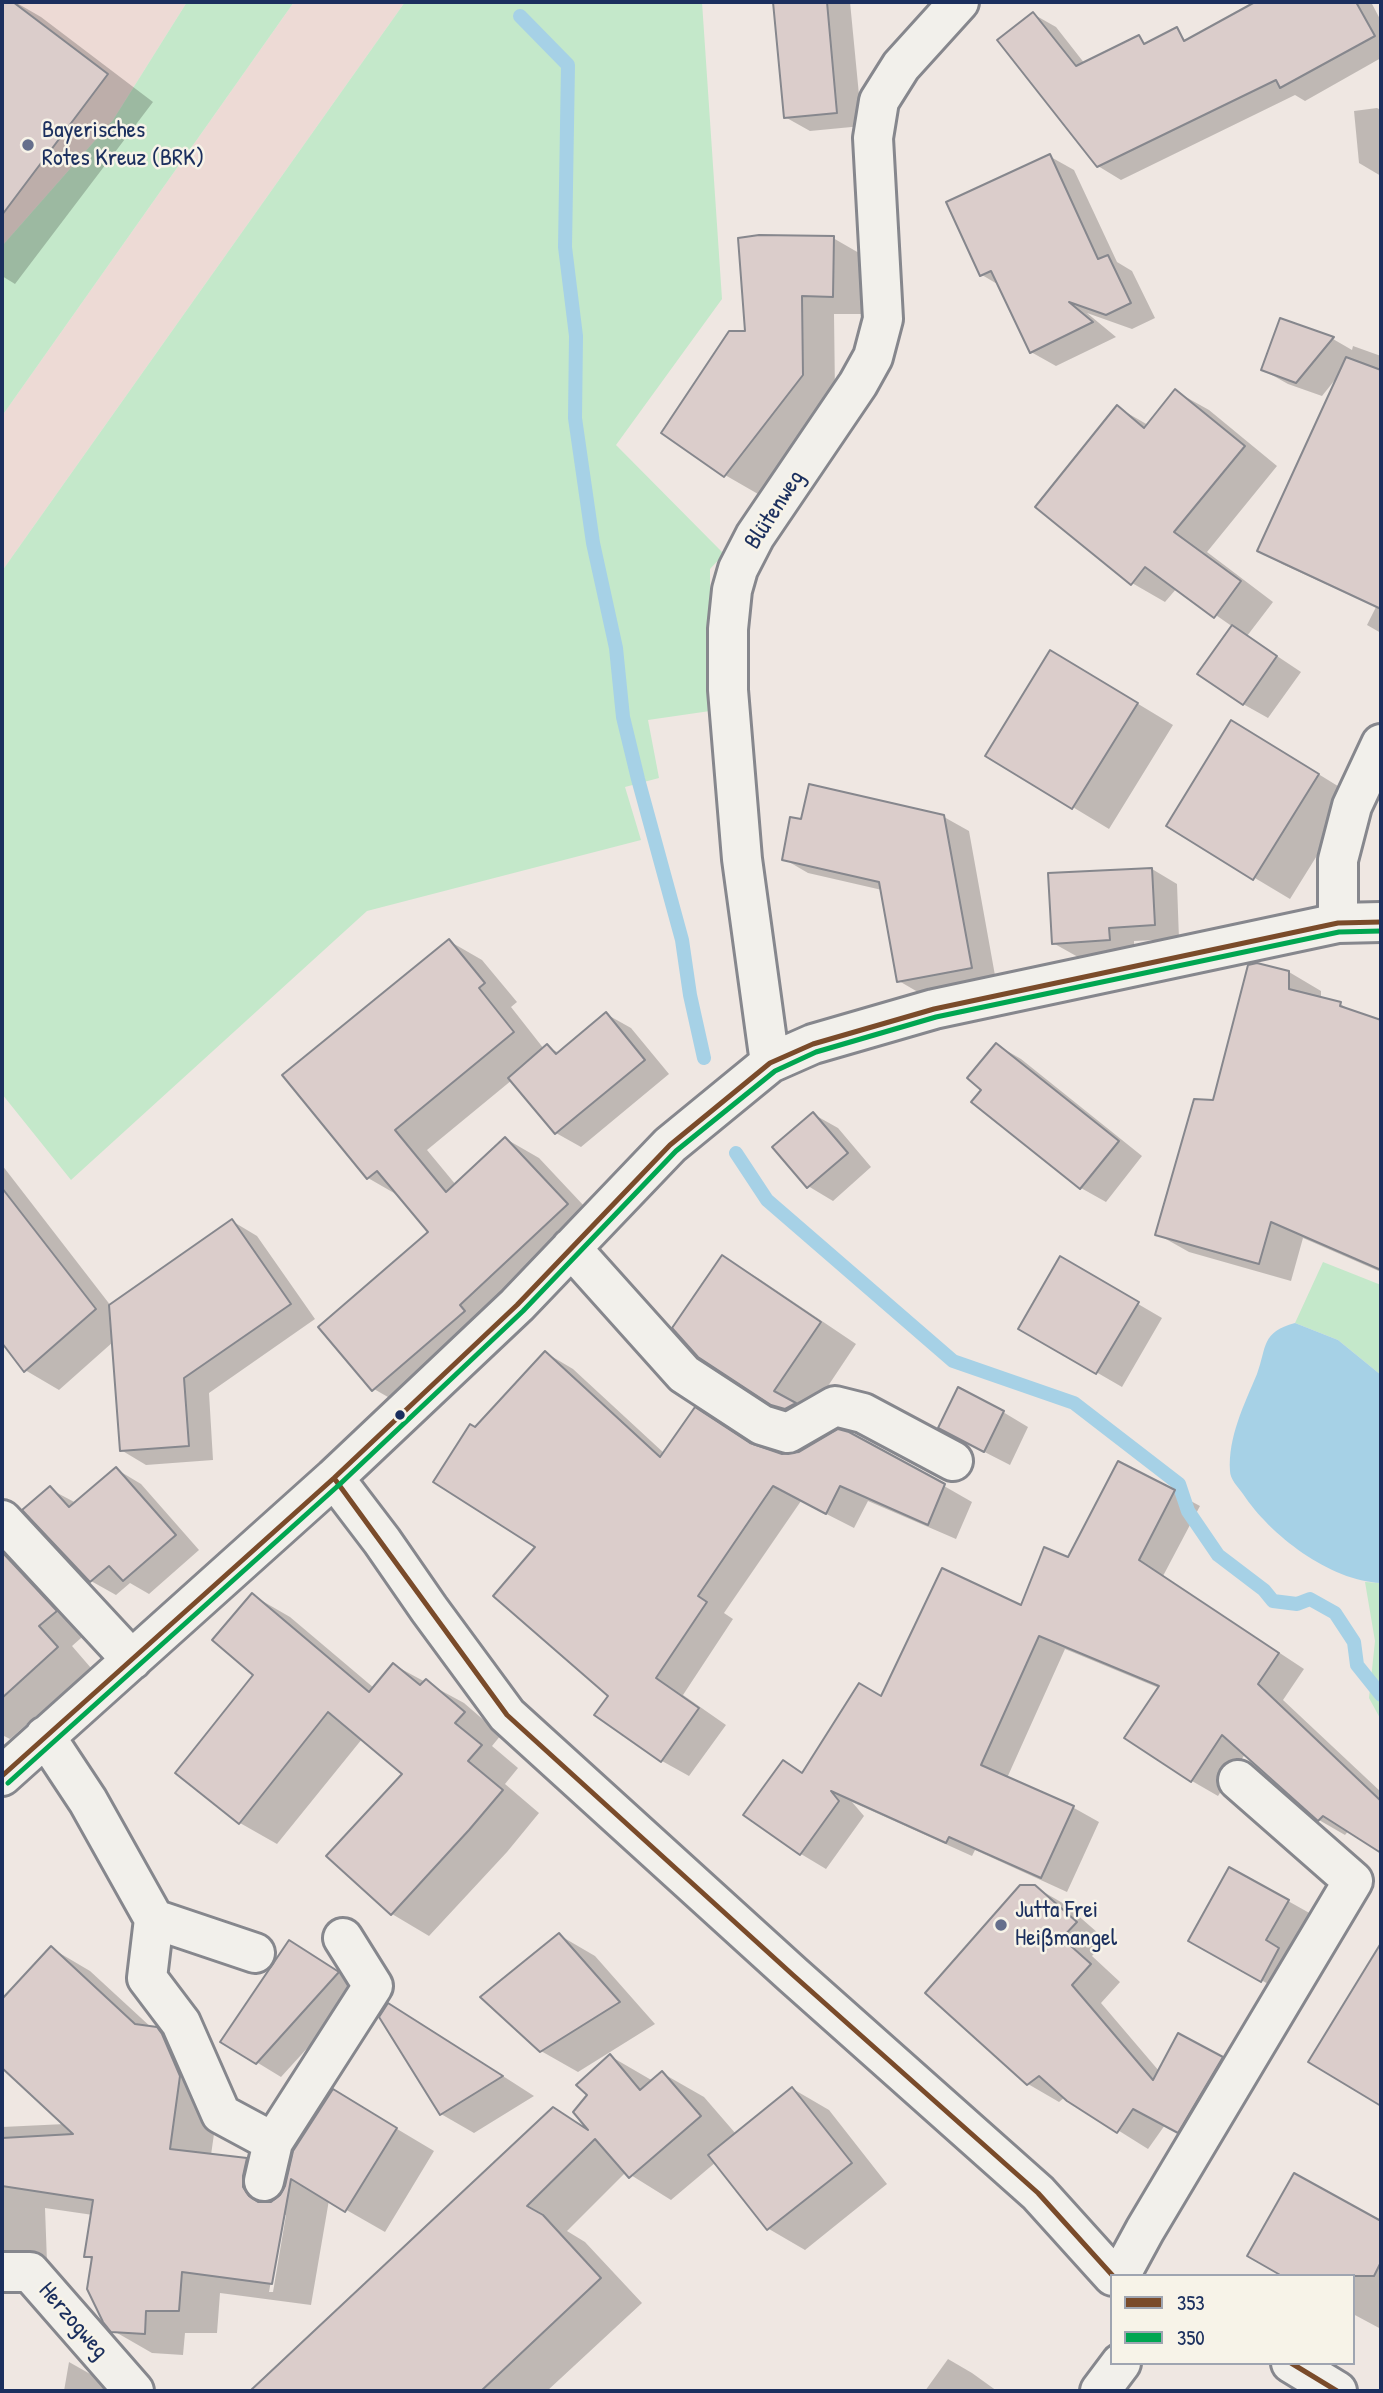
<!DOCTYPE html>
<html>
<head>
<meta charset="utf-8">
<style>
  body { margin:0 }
  #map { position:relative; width:1383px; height:2393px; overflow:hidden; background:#efe7e2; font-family:"Patrick Hand",sans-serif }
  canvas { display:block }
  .frame { position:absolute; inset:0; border:4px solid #1b2f5e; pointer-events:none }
  .legend { position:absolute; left:1110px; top:2274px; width:245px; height:91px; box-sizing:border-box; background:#f7f3e8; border:2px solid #9fa5b1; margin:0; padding:9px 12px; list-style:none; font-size:21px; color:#1b2f5e }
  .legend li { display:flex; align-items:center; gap:14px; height:35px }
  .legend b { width:35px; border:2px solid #9fa5b1 }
</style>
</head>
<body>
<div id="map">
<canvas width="1383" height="2393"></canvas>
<div class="frame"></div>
<ul class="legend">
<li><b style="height:9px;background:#7a4b2a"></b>353</li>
<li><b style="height:9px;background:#00a651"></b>350</li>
</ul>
</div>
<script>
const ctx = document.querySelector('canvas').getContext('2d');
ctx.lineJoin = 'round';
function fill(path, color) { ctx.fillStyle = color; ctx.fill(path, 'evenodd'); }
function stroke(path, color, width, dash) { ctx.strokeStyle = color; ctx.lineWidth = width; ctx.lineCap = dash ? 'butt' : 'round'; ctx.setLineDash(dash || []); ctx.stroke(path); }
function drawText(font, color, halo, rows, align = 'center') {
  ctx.font = font + ' "Patrick Hand",sans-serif'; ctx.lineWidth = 5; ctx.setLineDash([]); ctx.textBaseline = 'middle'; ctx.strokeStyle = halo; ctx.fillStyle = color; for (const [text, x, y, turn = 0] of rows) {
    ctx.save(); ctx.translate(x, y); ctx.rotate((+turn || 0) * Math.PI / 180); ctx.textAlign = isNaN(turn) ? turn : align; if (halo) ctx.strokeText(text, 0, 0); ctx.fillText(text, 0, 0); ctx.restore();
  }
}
fill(new Path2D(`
  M 2,2 L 187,2 L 113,120 L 2,246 Z
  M 294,2 L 405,2 L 2,571 L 2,416 Z`), '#eddad5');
fill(new Path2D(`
  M 187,2 L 294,2 L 2,416 L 2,246 L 113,120 Z
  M 405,2 L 702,2 L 722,299 L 616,445 L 724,554 L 710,569 L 710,711 L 648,720 L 659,778 L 625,787 L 641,840 L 367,911 L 71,1180 L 2,1094 L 2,571 Z
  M 1323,1262 L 1381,1285 L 1381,1375 L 1338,1340 L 1295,1323 Z
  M 1365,1582 L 1381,1583 L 1381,1720 L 1369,1698 L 1375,1641 Z`), '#c4e8ca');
fill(new Path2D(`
  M 1295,1323 L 1338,1340 L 1381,1375 L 1381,1583 C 1330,1581 1270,1535 1243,1494 C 1238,1487 1230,1479 1230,1471 C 1228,1437 1244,1405 1257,1374 C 1267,1347 1261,1332 1295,1323 Z`), '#a6d1e6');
fill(new Path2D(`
  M 2,2 L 15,2 L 41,17 L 153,102 L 15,284 L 2,276 Z
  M 813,2 L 850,2 L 862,126 L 810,131 L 785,117 L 778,39 Z
  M 1258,2 L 1371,2 L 1381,21 L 1381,58 L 1305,101 L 1295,95 L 1121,180 L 1098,166 L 1033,14 L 1056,27 L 1085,64 L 1181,45 Z
  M 1377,108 L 1381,110 L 1381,176 L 1359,163 L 1354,111 Z
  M 1049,156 L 1074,170 L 1117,262 L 1132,271 L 1155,318 L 1132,329 L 1087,313 L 1116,337 L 1056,366 L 1031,352 L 999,285 L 982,275 Z
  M 833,238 L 866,257 L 865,314 L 834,314 L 835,393 L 758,494 L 725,475 L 663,432 Z
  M 1281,320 L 1333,339 L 1352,350 L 1353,346 L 1381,356 L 1381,561 L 1378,567 L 1381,568 L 1381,633 L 1367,625 L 1376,607 L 1282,564 L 1260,551 L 1338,376 L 1322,396 L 1288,384 L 1263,370 Z
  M 1175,391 L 1209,410 L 1277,466 L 1207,552 L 1273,602 L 1247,636 L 1301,672 L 1268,718 L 1243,704 L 1233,627 L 1177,588 L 1165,602 L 1132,583 L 1117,407 L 1148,425 Z
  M 1087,673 L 1173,725 L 1109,829 L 987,755 Z
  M 1268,743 L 1354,796 L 1290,899 L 1168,826 Z
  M 944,817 L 969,831 L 996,981 L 923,995 L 899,981 L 882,890 L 808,873 L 784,859 Z
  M 1152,869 L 1177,884 L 1179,939 L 1134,941 L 1134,954 L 1078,957 L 1053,943 Z
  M 449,941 L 482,960 L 517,1002 L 511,1007 L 544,1049 L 548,1047 L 559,1053 L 606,1014 L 631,1028 L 669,1074 L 581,1147 L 556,1133 L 512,1080 L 427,1150 L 456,1185 L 506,1139 L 539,1158 L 600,1223 L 407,1408 L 374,1389 L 430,1232 L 401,1197 L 368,1178 Z
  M 1289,972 L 1321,991 L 1321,999 L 1340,1004 L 1354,1012 L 1381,1021 L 1381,1272 L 1303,1238 L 1291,1281 L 1189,1252 L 1157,1234 L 1215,1102 Z
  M 997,1045 L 1021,1059 L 1142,1156 L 1106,1202 L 1081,1188 L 984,1090 Z
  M 813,1114 L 838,1128 L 871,1167 L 833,1201 L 808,1186 Z
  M 2,1165 L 111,1306 L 232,1221 L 257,1236 L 315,1319 L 209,1393 L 213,1460 L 146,1465 L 121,1450 L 113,1342 L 59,1390 L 25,1370 L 2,1340 Z
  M 722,1257 L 758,1278 L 856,1344 L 810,1413 L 810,1425 L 772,1404 Z
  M 1061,1259 L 1162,1318 L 1122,1387 L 1020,1328 Z
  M 546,1353 L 573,1369 L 665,1454 L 756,1447 L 782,1456 L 944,1486 L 972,1502 L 956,1539 L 868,1501 L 854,1528 L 801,1501 L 724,1613 L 733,1619 L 683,1695 L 726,1725 L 689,1776 L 662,1761 L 610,1696 L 538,1547 L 475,1429 Z
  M 1003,1412 L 1028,1427 L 1010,1465 L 965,1442 Z
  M 116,1469 L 141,1484 L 199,1550 L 149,1594 L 130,1583 L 116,1595 L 91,1581 L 50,1489 L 76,1503 Z
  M 1174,1492 L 1200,1506 L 1163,1576 L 1304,1669 L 1283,1700 L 1381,1792 L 1381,1851 L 1349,1830 L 1345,1835 L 1319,1820 L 1245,1754 L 1218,1796 L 1192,1781 L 1126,1738 L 1159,1688 L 1065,1649 L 1007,1778 L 1074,1808 L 1099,1822 L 1067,1892 L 975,1850 L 972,1856 L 852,1802 L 864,1816 L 826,1869 L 801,1854 L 784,1762 L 804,1774 L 882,1698 L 1021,1607 L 1069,1559 Z
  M 2,1542 L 89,1631 L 72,1646 L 91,1668 L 10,1739 L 2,1735 Z
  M 252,1595 L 290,1617 L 374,1688 L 394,1665 L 464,1703 L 501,1735 L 492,1746 L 518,1768 L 505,1784 L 539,1813 L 507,1852 L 429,1936 L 392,1914 L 405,1774 L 362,1739 L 277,1844 L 240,1823 L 256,1675 Z
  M 1035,1887 L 1066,1905 L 1106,1940 L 1092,1956 L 1120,1982 L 1101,2003 L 1159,2071 L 1222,2058 L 1252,2076 L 1209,2149 L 1165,2125 L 1148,2149 L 1065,2097 L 1059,2102 L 1028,2084 L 927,1993 Z
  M 1288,1901 L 1313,1915 L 1286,1994 L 1190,1940 Z
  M 559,1935 L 595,1956 L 655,2024 L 578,2072 L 541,2051 Z
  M 51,1948 L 90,1971 L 153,2029 L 196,2052 L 219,2099 L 211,2155 L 246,2160 L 288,2183 L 295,2151 L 372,2114 L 434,2151 L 385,2232 L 329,2200 L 311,2305 L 220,2293 L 217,2333 L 185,2333 L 183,2355 L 152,2353 L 112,2330 L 93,2260 L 86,2256 L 93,2215 L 45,2208 L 47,2262 L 2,2265 L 2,2127 L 65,2124 L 2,2065 L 2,2002 ZM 283,2215 L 286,2215 L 273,2292 L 269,2292 Z
  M 314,1957 L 362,1988 L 281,2077 L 222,2041 Z
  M 1359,1983 L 1381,1995 L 1381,2104 L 1311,2061 Z
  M 389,2005 L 422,2024 L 534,2096 L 474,2133 L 441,2114 Z
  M 610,2056 L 653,2081 L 662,2073 L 704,2097 L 736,2134 L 793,2089 L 829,2110 L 887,2184 L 805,2250 L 769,2229 L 716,2162 L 671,2200 L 626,2172 L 567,2231 L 585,2242 L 642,2303 L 547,2391 L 271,2391 L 262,2382 L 553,2110 L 591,2132 L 589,2095 Z
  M 1294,2175 L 1381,2223 L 1381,2329 L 1353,2314 L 1353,2276 Z
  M 948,2359 L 972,2373 L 997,2391 L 925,2391 Z
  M 69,2362 L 92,2375 L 107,2391 L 64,2391 Z`), '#0003');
stroke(new Path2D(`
  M 520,16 L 568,65 L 565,247 L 576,336 L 575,418 L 593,543 L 616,648 L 623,717 L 638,779 L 682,940 L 690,995 L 704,1058
  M 736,1153 L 767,1200 L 953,1361 L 1074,1403 L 1179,1484 L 1188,1511 L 1218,1555 L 1264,1590 L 1273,1601 L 1297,1604 L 1310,1599 L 1335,1613 L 1354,1642 L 1357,1665 L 1381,1695`), '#a6d1e6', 14);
const building = new Path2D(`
  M 2,2 L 13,2 L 108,74 L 2,215 Z
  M 773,2 L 827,2 L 837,113 L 784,118 Z
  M 1255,2 L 1356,2 L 1375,36 L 1280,88 L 1276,80 L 1097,167 L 997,40 L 1033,12 L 1076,66 L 1139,35 L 1144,44 L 1177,27 L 1184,41 Z
  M 1050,154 L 1098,259 L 1108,255 L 1131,303 L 1106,315 L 1069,302 L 1093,322 L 1030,353 L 991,271 L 980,276 L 946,202 Z
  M 759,235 L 834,236 L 833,297 L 802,296 L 803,375 L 724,477 L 661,433 L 729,331 L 745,331 L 738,238 Z
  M 1280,318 L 1334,337 L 1296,383 L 1261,370 Z
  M 1346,357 L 1381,370 L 1381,609 L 1257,551 Z
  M 1175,389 L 1245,446 L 1174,532 L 1241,581 L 1214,618 L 1145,567 L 1131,585 L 1035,507 L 1117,405 L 1144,428 Z
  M 1232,625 L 1277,656 L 1243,705 L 1197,674 Z
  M 1050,650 L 1138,703 L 1072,809 L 985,756 Z
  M 1231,720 L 1319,774 L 1253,880 L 1166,826 Z
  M 809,784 L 944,815 L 972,968 L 897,982 L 879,882 L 782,860 L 790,817 L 801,819 Z
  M 1152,868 L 1155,925 L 1109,928 L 1110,940 L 1052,944 L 1048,873 Z
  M 449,939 L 485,983 L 479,988 L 514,1032 L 395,1130 L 446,1192 L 505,1137 L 568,1204 L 460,1305 L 465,1311 L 372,1391 L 318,1327 L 428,1232 L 377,1171 L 367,1179 L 282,1075 Z
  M 1257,963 L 1289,971 L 1289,989 L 1341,1002 L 1340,1006 L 1381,1020 L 1381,1270 L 1271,1222 L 1259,1264 L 1155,1235 L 1194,1099 L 1213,1100 L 1248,965 Z
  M 606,1012 L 645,1060 L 555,1134 L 508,1078 L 547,1044 L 556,1054 Z
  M 996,1043 L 1119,1141 L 1080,1189 L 971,1102 L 981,1090 L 967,1078 Z
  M 813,1112 L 848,1153 L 807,1188 L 772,1147 Z
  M 2,1188 L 96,1309 L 24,1372 L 2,1343 Z
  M 232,1219 L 291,1304 L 184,1378 L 189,1446 L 120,1451 L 109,1305 Z
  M 722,1255 L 821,1322 L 774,1391 L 796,1403 L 785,1409 L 771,1405 L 698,1357 L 672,1328 Z
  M 1060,1256 L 1139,1302 L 1096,1374 L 1018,1329 Z
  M 545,1351 L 660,1457 L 695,1407 L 750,1443 L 782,1454 L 799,1452 L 838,1429 L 849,1432 L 945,1484 L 928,1525 L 840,1486 L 826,1514 L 773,1486 L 698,1596 L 707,1602 L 656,1678 L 699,1708 L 661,1762 L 594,1715 L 608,1696 L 493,1596 L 535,1547 L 433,1482 L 470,1424 L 475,1427 Z
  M 958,1387 L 1004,1411 L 984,1452 L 938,1428 Z
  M 1118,1461 L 1175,1490 L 1139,1560 L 1279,1653 L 1258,1684 L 1381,1801 L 1381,1853 L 1323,1816 L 1318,1821 L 1222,1735 L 1191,1782 L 1124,1738 L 1159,1686 L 1039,1636 L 981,1765 L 1074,1806 L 1041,1878 L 949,1837 L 946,1843 L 831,1791 L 839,1801 L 800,1855 L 743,1815 L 783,1760 L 802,1773 L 859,1683 L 881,1696 L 942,1568 L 1021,1605 L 1044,1547 L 1068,1557 Z
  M 116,1467 L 176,1535 L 123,1581 L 109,1566 L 90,1582 L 22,1510 L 50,1486 L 69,1507 Z
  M 2,1552 L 57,1611 L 39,1626 L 58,1647 L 2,1698 Z
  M 252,1593 L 369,1692 L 393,1663 L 420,1685 L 426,1679 L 465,1712 L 455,1723 L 482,1745 L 468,1761 L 503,1790 L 469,1830 L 391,1915 L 326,1856 L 402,1774 L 328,1712 L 239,1824 L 175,1773 L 253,1675 L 212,1640 Z
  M 1229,1867 L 1289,1900 L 1266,1940 L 1279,1948 L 1261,1982 L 1188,1941 Z
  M 1020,1885 L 1035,1885 L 1077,1922 L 1062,1938 L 1091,1964 L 1072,1985 L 1153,2080 L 1178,2033 L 1223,2057 L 1178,2133 L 1133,2109 L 1117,2133 L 1067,2101 L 1039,2076 L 1027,2085 L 925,1993 Z
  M 559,1933 L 620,2002 L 540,2052 L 480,1997 Z
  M 289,1940 L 339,1972 L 256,2064 L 220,2042 Z
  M 1381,1943 L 1381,2106 L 1308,2062 Z
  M 51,1946 L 135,2024 L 157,2027 L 162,2034 L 180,2076 L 170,2149 L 247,2158 L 243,2176 L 243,2187 L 249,2196 L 258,2202 L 271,2202 L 280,2195 L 285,2186 L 293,2151 L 333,2089 L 397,2128 L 345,2212 L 291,2179 L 272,2284 L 182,2272 L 179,2311 L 146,2311 L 145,2334 L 111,2332 L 103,2322 L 87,2289 L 92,2257 L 84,2257 L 93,2200 L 2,2186 L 2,2138 L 73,2134 L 2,2068 L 2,1999 Z
  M 388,2003 L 503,2076 L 440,2115 L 379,2017 Z
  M 610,2054 L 640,2090 L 662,2071 L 701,2116 L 629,2178 L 595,2139 L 527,2206 L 543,2215 L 601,2278 L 481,2391 L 250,2391 L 553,2107 L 588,2130 L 573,2112 L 587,2095 L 576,2085 Z
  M 792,2087 L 852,2163 L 767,2230 L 708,2155 Z
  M 1294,2173 L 1381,2221 L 1381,2262 L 1374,2276 L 1282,2276 L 1247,2256 Z`);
fill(building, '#dbcdcb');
stroke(building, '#86878d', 2);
const minor = new Path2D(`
  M 1338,923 L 1338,860 L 1352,806 L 1381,744
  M 770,1063 L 742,859 L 728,690 L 728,629 L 732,590 L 738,569 L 755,536 L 858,384 L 873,357 L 883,319 L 873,138 L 879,101 L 901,66 L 959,2
  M 571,1248 L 684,1374 L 762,1425 L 788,1433 L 835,1406 L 863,1413 L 953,1461
  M 334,1478 L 382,1541 L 429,1609 L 507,1715 L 793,1975 L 1038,2193 L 1113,2276
  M 2,1520 L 132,1660
  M 45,1736 L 88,1801 L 154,1919 L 147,1978 L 181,2023 L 221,2114 L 273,2142 L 264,2181
  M 2,1776 L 334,1478 L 517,1305 L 670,1145 L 770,1063 L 813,1044 L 934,1009 L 1338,923 L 1381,922
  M 154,1919 L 255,1953
  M 273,2142 L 373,1986 L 343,1938
  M 2,2272 L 30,2272 L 134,2391
  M 1120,2276 L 1145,2230 L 1353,1881 L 1238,1780
  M 1291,2363 L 1337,2391
  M 1100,2391 L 1121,2363`);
stroke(minor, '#86878d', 44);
stroke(minor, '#f2f0eb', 38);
stroke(new Path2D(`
  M 334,1478 L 507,1715 L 793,1975 L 1038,2193 L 1113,2276
  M 2,1776 L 334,1478 L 517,1305 L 670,1145 L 770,1063 L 813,1044 L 934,1009 L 1338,923 L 1381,922
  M 1291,2363 L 1337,2391`), '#7a4b2a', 5);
stroke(new Path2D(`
  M 8,1783 L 340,1484 L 523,1311 L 676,1151 L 775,1071 L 816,1052 L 936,1017 L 1339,932 L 1381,931`), '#00a651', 5);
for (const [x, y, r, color] of [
  [28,145,7,"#656f8c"],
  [400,1415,6,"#1b2f5e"],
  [1001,1925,7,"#656f8c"]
]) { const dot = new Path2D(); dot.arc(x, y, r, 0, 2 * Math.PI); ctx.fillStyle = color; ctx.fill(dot); stroke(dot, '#f7f3e8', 2.5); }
drawText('24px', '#1b2f5e', '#f7f3e8', [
  ["Bayerisches",42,131],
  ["Rotes Kreuz (BRK)",42,159],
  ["Jutta Frei",1015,1911],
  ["Heißmangel",1015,1939]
], 'left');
drawText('24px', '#1b2f5e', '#f7f3e8', [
  ["Blütenweg",775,510,-57],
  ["Herzogweg",73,2321,49]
]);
</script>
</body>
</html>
